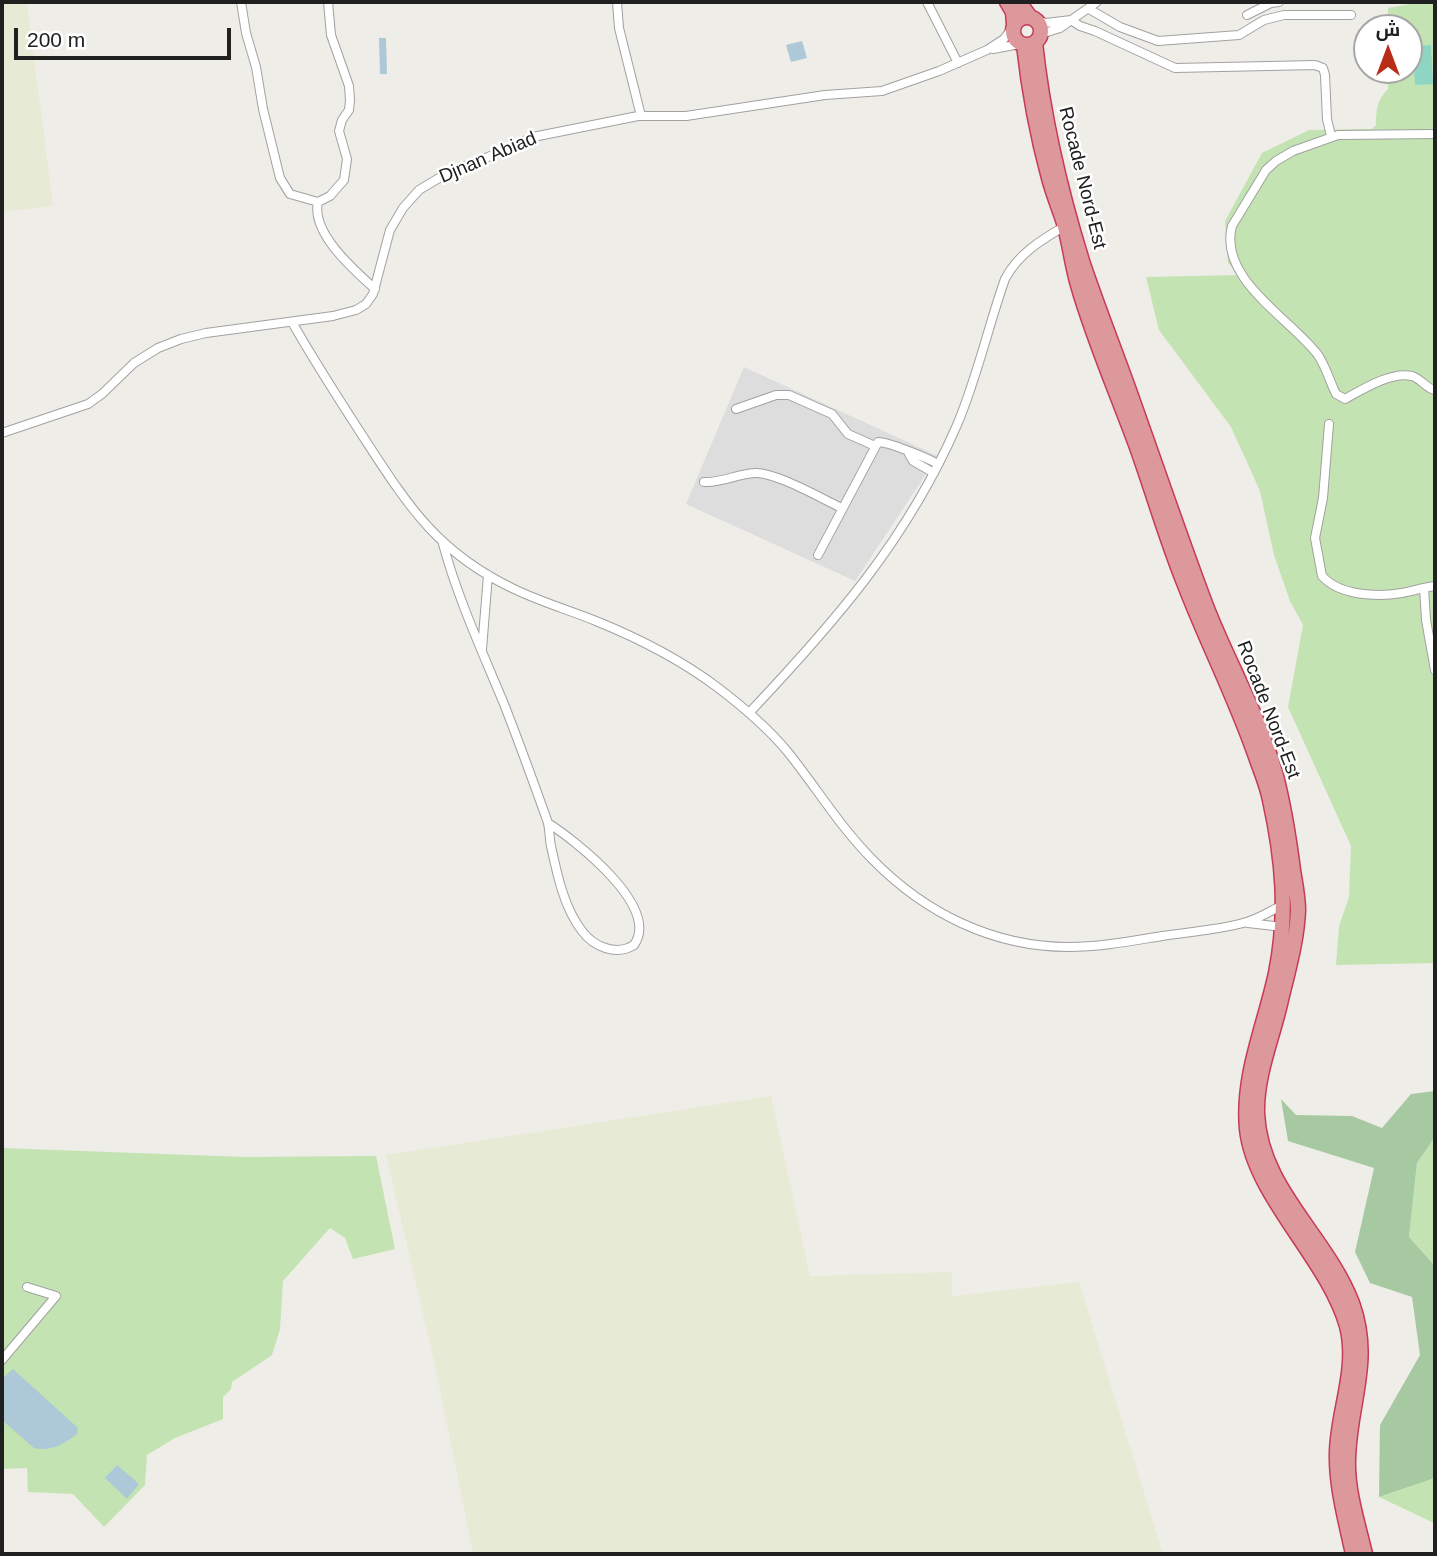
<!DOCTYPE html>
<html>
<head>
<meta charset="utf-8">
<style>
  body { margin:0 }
  #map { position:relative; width:1437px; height:1556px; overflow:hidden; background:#efede7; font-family:Arial,Cairo,sans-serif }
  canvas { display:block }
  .frame { position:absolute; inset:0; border:4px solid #202020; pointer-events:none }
  .north { position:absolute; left:1353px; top:14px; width:70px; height:70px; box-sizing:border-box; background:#fff; border:2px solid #a6a6a6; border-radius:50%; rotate:0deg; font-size:19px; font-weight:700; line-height:28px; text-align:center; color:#202020 }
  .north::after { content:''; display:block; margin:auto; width:24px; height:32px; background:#b82c18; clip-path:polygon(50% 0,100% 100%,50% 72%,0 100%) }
  .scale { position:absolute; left:14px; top:28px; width:217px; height:32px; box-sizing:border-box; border:4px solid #202020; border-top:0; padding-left:9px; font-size:21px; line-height:24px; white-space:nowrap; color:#202020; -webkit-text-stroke:5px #fff; paint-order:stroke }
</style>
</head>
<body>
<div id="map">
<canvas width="1437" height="1556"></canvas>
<div class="frame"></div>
<div class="north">ش</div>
<div class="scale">200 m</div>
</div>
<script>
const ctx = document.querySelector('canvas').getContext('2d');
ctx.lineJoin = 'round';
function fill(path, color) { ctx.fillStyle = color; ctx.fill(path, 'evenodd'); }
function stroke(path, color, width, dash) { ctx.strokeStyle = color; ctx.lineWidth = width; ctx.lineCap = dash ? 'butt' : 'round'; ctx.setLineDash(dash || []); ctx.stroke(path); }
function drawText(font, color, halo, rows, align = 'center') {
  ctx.font = font + ' Arial,sans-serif'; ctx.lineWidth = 5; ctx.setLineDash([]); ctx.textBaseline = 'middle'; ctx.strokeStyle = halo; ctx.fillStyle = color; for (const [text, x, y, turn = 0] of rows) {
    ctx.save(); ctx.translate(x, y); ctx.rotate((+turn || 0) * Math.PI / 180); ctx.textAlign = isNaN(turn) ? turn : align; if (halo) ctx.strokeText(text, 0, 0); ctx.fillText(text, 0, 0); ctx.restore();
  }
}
fill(new Path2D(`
  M 744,367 L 938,456 L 855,581 L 686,504 Z`), '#ddd');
fill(new Path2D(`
  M 2,2 L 27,2 L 53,206 L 2,212 Z
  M 771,1096 L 810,1276 L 952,1272 L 952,1296 L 1079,1282 L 1163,1554 L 473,1554 L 436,1370 L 386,1155 Z`), '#e7ebd5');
fill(new Path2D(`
  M 1422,2 L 1435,2 L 1435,963 L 1336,965 L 1339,926 L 1349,897 L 1351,846 L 1288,707 L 1303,625 L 1290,601 L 1274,555 L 1260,491 L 1231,427 L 1159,330 L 1146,277 L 1239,275 L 1228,263 L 1225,221 L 1262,153 L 1309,130 L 1372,129 L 1376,125 C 1376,110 1377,100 1388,89 L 1388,70 L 1409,70 L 1409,28 L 1388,28 L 1388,8 Z
  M 1435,1137 L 1435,1266 L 1409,1237 L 1417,1163 Z
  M 2,1148 L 244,1157 L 376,1156 L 395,1249 L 353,1259 L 345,1238 L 330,1228 L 283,1281 L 280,1329 L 272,1355 L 232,1382 L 231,1389 L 223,1397 L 223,1419 L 175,1438 L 147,1455 L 145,1485 L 104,1527 L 73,1494 L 28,1492 L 27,1468 L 2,1469 Z
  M 1435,1478 L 1435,1527 L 1434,1523 L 1379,1497 Z`), '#c4e3b3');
fill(new Path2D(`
  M 1435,1091 L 1435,1137 L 1417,1163 L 1409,1237 L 1435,1266 L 1435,1478 L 1379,1497 L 1380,1425 L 1420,1355 L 1412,1297 L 1370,1283 L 1355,1252 L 1374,1168 L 1288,1141 L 1281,1099 L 1296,1115 L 1352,1116 L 1382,1128 L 1411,1094 Z`), '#a7c9a1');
fill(new Path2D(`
  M 1431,45 L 1433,84 L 1415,85 L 1413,46 Z`), '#8ed5c3');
fill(new Path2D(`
  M 379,38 L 386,38 L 387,74 L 380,74 Z
  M 802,41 L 807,58 L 791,62 L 786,45 Z
  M 13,1369 L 78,1428 L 77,1434 C 64,1444 51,1452 34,1448 L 2,1420 L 2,1379 Z
  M 117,1465 L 139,1484 L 127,1499 L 105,1478 Z`), '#adc8d7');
const street = new Path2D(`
  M 241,2 L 246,33 L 256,67 L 263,109 L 280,178 L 290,194 L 318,202
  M 328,2 L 331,35 L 349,86 L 350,100 L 349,110 L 342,120 L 339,131 L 347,159 L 344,180 L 330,196 L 318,202 C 311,233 354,270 375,289
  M 617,2 L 619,28 L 641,116
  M 927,2 L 958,63
  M 1089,9 L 1120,27 L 1158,41 L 1239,35 L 1264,20 L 1284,15 L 1351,15
  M 1247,15 L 1271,3 L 1279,2
  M 1036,20 L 1046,23 L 1071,20 L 1080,26 L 1095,31 L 1175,68 L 1315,65 L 1323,68 L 1325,75 L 1327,119 L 1331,136
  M 1041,34 L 1060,28 L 1097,2
  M 993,49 L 1020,44
  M 1435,134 L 1338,135 L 1293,151 L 1276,161 L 1266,170 L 1232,226 C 1218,279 1290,318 1318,355 C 1326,367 1330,382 1336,394 L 1345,399 C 1363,389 1392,371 1412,376 C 1422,379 1426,389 1435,390
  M 292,322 C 314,361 338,398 362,435 C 407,504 436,552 514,589 C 541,602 569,610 596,621 C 638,638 681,660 717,687 C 742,706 767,727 787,751 C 816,787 840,827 873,860 C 925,913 993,947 1069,947 C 1100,947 1131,941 1162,936 C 1189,932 1217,930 1243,923 C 1257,920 1270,911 1283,905
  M 736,409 L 776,395 L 789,395 L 832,414 L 848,434 L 875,446
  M 1329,424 L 1323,498 L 1315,538 L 1322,576 C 1340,596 1377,597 1402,593 C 1414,591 1424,587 1435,586
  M 2,433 L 88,404 L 102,394 L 134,363 L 158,348 L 181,339 L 206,333 L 333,316 L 356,310 L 366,304 L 373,294 L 390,230 L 403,208 L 419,190 L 449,172 L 479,161 L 533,137 L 638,116 L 686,116 L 825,95 L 882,91 L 939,71 L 987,50 L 1004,39 L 1012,28
  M 909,454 L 913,461 L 934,473
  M 704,482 C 722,483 737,474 754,473 C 774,471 822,499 842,508
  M 443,544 C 458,599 482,651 504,704 C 519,742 533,781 547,820 C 550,828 549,837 551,846 C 557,874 564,908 582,931 C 594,947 616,956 634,945 C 661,907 576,841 548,823
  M 818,555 L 878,442 C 889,442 927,458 938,464
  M 1424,588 L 1426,620 L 1435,670
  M 482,649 L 488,575
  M 749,713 C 834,623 907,540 957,425 C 977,378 988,327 1005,279 C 1018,254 1041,240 1065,226
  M 1248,923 L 1283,927
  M 2,1360 L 56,1296 L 27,1287`);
const highway = new Path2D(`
  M 1007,2 L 1013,12 L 1014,24
  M 1019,2 L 1030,17
  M1013 31a14 14 0 1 1 28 0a14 14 0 1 1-28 0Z
  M 1035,43 C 1043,117 1060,190 1082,261 C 1097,306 1115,351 1131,396 C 1156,466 1180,537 1206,606 C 1228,663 1260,717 1276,776 C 1284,807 1289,839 1293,870 C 1295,883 1298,897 1298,910 C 1297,941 1287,974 1280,1004 C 1272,1039 1256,1076 1257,1113 C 1260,1189 1326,1235 1352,1303 C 1373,1361 1349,1403 1348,1460 C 1347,1491 1358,1524 1365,1554
  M 1024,45 C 1029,90 1037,134 1049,178 C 1053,193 1059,208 1064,223 C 1070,244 1072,265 1078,285 C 1094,341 1118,395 1138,450 C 1154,495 1167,541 1185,585 C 1207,642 1235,697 1255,754 C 1260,769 1267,784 1270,800 C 1283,859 1288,913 1276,973 C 1265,1025 1242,1075 1247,1129 C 1254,1196 1328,1259 1347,1326 C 1358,1369 1338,1410 1337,1452 C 1336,1486 1346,1521 1353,1554`);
stroke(street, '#a1a1a1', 10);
stroke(highway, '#c73a58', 17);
stroke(street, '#fff', 8);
stroke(highway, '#dd989c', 14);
drawText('19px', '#202020', '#fff', [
  ["Djnan Abiad",488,158,-23],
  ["Rocade Nord-Est",1082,178,76],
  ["Rocade Nord-Est",1268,710,69]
]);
</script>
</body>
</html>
